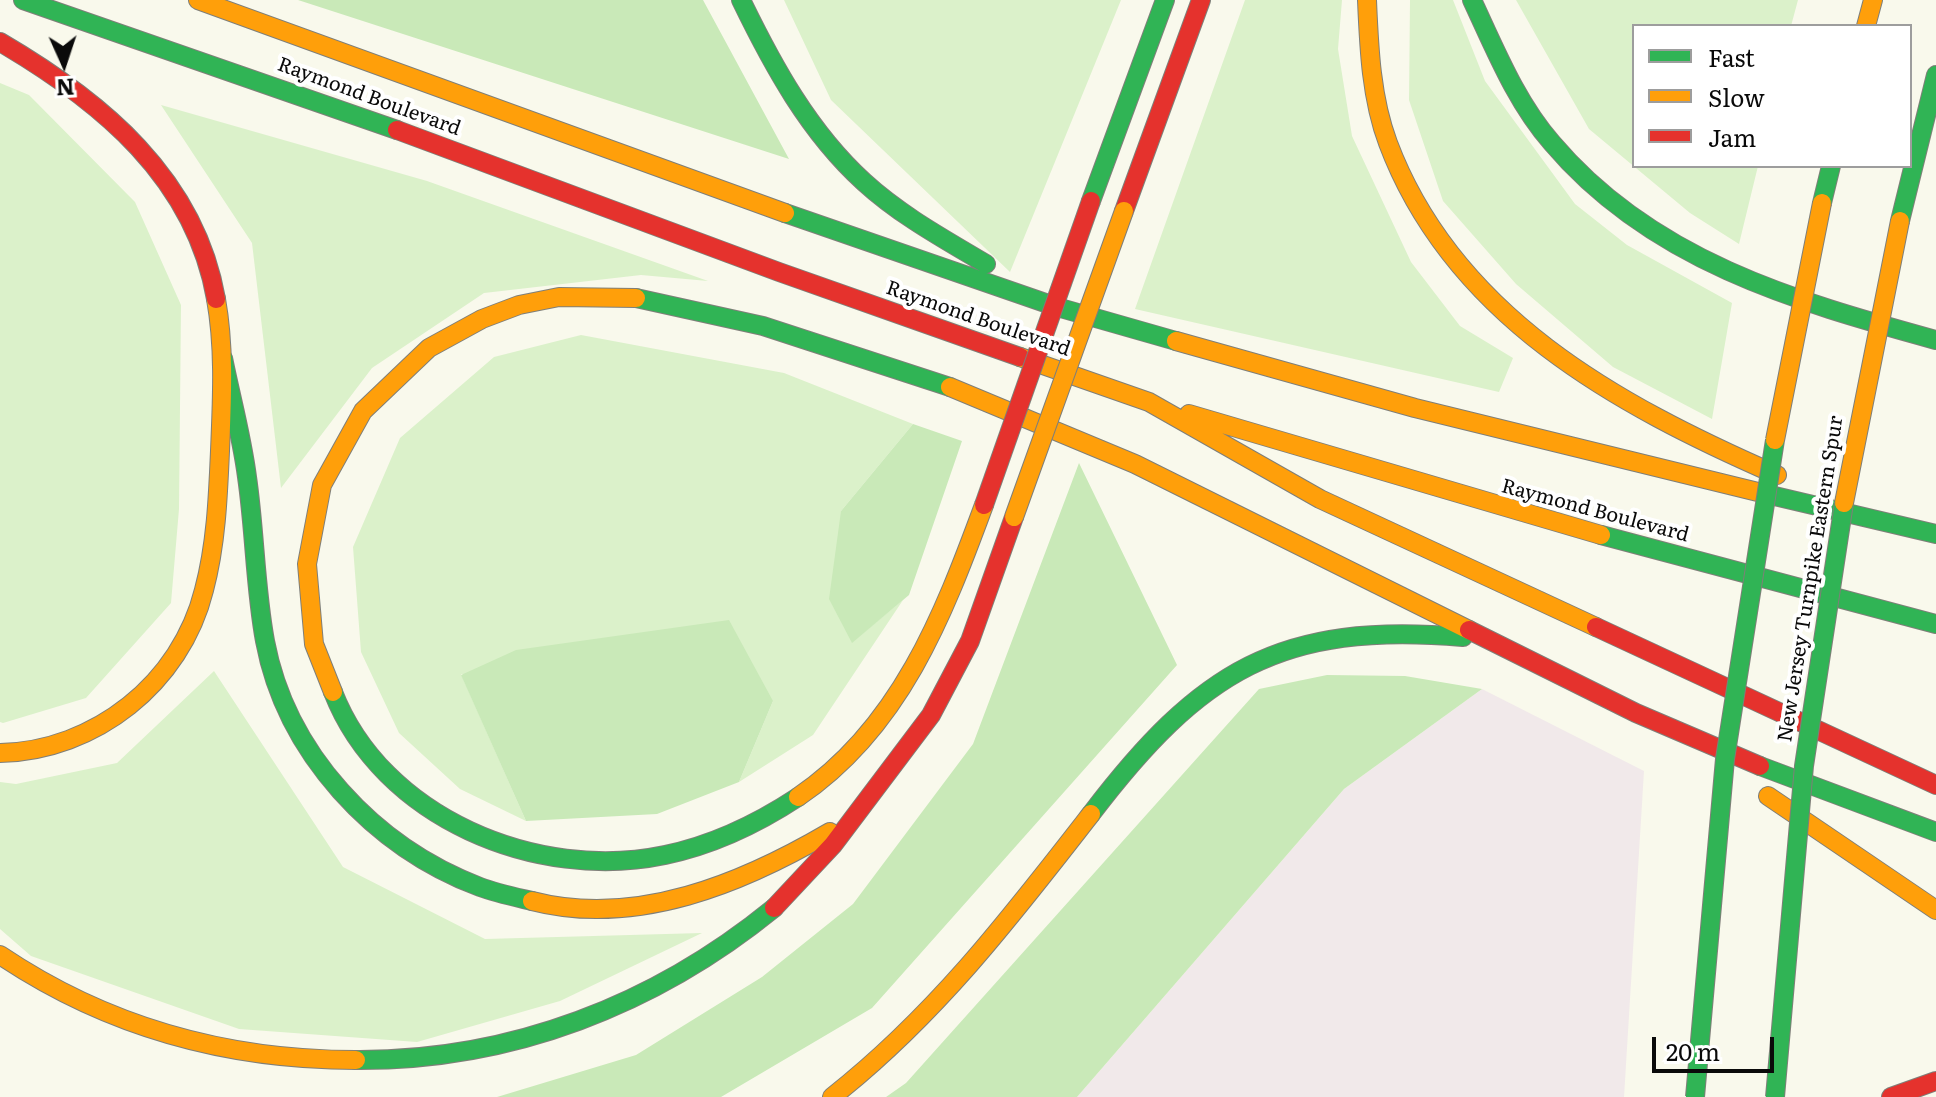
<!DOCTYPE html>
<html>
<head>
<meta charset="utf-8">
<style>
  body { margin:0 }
  #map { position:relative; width:1936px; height:1097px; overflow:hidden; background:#f9f9ec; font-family:Literata,serif }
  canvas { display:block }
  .legend { position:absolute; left:1632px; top:24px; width:280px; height:144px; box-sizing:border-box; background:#fff; border:2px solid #9d9d9d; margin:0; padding:10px 14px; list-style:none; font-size:24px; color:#0a0a0a }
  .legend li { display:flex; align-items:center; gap:16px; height:40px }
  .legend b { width:40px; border:2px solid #9d9d9d }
  .north { position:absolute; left:24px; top:24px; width:80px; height:80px; -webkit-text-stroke:6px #fff; paint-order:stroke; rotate:177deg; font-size:22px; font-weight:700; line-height:32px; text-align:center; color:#0a0a0a }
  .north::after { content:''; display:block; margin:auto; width:28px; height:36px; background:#0a0a0a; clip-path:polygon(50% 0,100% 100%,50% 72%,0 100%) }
  .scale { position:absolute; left:1652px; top:1037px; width:122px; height:36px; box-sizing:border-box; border:4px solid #0a0a0a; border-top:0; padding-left:10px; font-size:24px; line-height:28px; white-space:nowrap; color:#0a0a0a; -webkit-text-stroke:6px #fff; paint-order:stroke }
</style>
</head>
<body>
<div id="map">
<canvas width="1936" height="1097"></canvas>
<ul class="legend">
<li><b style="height:10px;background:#30b455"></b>Fast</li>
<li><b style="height:10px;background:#ff9f0a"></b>Slow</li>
<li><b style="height:10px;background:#e5322d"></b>Jam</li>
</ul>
<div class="north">N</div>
<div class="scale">20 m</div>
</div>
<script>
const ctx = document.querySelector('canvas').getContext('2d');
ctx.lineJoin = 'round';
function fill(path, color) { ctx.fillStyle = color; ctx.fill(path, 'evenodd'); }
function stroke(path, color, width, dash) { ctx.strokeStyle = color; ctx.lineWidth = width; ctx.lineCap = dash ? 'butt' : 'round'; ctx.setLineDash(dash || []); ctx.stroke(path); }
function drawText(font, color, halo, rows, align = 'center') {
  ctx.font = font + ' Literata,serif'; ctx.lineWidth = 8; ctx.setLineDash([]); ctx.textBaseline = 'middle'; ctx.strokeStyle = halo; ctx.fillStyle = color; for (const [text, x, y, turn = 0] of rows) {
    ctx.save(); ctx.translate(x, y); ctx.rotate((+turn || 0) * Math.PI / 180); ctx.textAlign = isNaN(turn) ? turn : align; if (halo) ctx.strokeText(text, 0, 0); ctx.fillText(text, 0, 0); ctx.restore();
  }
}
fill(new Path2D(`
  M 1482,689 L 1644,771 L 1624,1097 L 1077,1097 L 1344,789 Z`), '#f1e9ea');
fill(new Path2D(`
  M 784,0 L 1121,0 L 1010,272 L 831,100 Z
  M 1245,0 L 1342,0 L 1338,49 L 1352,136 L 1411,262 L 1460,326 L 1513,358 L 1499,392 L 1135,309 Z
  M 1410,0 L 1453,0 L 1485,81 L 1575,204 L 1627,245 L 1732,303 L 1712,419 L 1613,367 L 1516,284 L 1443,201 L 1409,100 Z
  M 1516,0 L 1798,0 L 1791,26 L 1634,26 L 1634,166 L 1758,166 L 1739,244 L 1690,213 L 1589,129 Z
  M 0,83 L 29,95 L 135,202 L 181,305 L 179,509 L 171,603 L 86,698 L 3,723 L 0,722 Z
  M 161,105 L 427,181 L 708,281 L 641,275 L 484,293 L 372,368 L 281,488 L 252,243 Z
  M 581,335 L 784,373 L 913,424 L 841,511 L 852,642 L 903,600 L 813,735 L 739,782 L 773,701 L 461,674 L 526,821 L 460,789 L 399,733 L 361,652 L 353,547 L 400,438 L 494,357 Z
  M 214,671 L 343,867 L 485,939 L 702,933 L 560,1001 L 417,1042 L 239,1029 L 31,956 L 0,929 L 0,782 L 16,784 L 117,763 Z`), '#dbf1ca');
fill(new Path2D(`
  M 298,0 L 703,0 L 789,159 Z
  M 913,424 L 962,441 L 909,595 L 852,643 L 829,599 L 841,511 Z
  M 1079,463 L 1177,665 L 872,1008 L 721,1097 L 497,1097 L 636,1055 L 762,977 L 853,904 L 973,744 Z
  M 729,620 L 773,701 L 739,782 L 657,814 L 526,821 L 461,675 L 516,650 Z
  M 1327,675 L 1405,676 L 1482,689 L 1344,789 L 1077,1097 L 886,1097 L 906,1083 L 1259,689 Z`), '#c9e9b8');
const fast = new Path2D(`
  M 23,0 L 397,130
  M 741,0 C 773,66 809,132 864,182 C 900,215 944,239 986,264
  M 1472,0 C 1495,49 1516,102 1552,143 C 1651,260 1794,301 1936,340
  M 1091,201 L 1165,0
  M 1822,203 L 1831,166
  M 785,213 L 1057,307 L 1176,341
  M 1900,221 L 1936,75
  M 636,298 L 763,326 L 950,387
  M 223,358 C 231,398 242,437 247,477 C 255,532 255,587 265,641 C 286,753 374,847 480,887 C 496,893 515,897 532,901
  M 1766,494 L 1936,534
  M 1601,535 L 1936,624
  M 333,692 C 382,818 537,882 665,855 C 713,845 757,824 798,797
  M 1760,766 L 1936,832
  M 1091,814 C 1200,671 1280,621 1463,637
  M 356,1060 C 511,1061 655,1005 774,908`);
const slow = new Path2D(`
  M 198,0 L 785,213
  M 1367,0 C 1369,47 1371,98 1388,143 C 1453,316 1617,405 1777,475
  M 1866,26 L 1873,0
  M 1176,341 L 1415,408 L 1766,494
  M 1020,357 L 1149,402 L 1320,499 L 1596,627
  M 950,387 L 1135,464 L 1469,630
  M 1189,414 L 1601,535
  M 333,692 L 314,644 L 307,564 L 322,485 L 363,411 L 429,348 L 482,319 L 519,305 L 559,297 L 636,298
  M 0,753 C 95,751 181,683 204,590 C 216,545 218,498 220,451 C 222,401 225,349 216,299
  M 1768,796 L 1936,910
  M 798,797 C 900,728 943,616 984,505
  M 532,901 C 636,928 743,883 830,832
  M 0,955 C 107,1027 228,1060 356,1060
  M 832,1097 C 935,1016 1011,917 1091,814`);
const jam = new Path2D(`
  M 0,42 C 101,101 195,178 216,299
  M 397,130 L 779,272 L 1020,357
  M 1124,211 L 1201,0
  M 1596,627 L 1936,785
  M 1469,630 L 1636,713 L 1760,766
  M 774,908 L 833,845 L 931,715 L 970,641 L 1014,517
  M 1891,1097 L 1936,1081`);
stroke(fast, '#7f7f79', 20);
stroke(slow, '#7f7f79', 20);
stroke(jam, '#7f7f79', 20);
stroke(fast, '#30b455', 18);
stroke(slow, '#ff9f0a', 18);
stroke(jam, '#e5322d', 18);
const fastBridge = new Path2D(`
  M 1695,1097 L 1725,759 L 1775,440
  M 1775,1097 L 1804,766 L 1844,503`);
const slowBridge = new Path2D(`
  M 1775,440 L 1822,203
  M 1844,503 L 1900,221
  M 1014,517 L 1124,211`);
const jamBridge = new Path2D(`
  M 984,505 L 1091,201`);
stroke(fastBridge, '#7f7f79', 20, []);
stroke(slowBridge, '#7f7f79', 20, []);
stroke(jamBridge, '#7f7f79', 20, []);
stroke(fastBridge, '#30b455', 18);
stroke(slowBridge, '#ff9f0a', 18);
stroke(jamBridge, '#e5322d', 18);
drawText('20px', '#0a0a0a', '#fff', [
  ["Raymond Boulevard",369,97,20],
  ["Raymond Boulevard",978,319,19],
  ["Raymond Boulevard",1595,511,15],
  ["New Jersey Turnpike Eastern Spur",1811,579,-81]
]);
</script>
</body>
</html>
